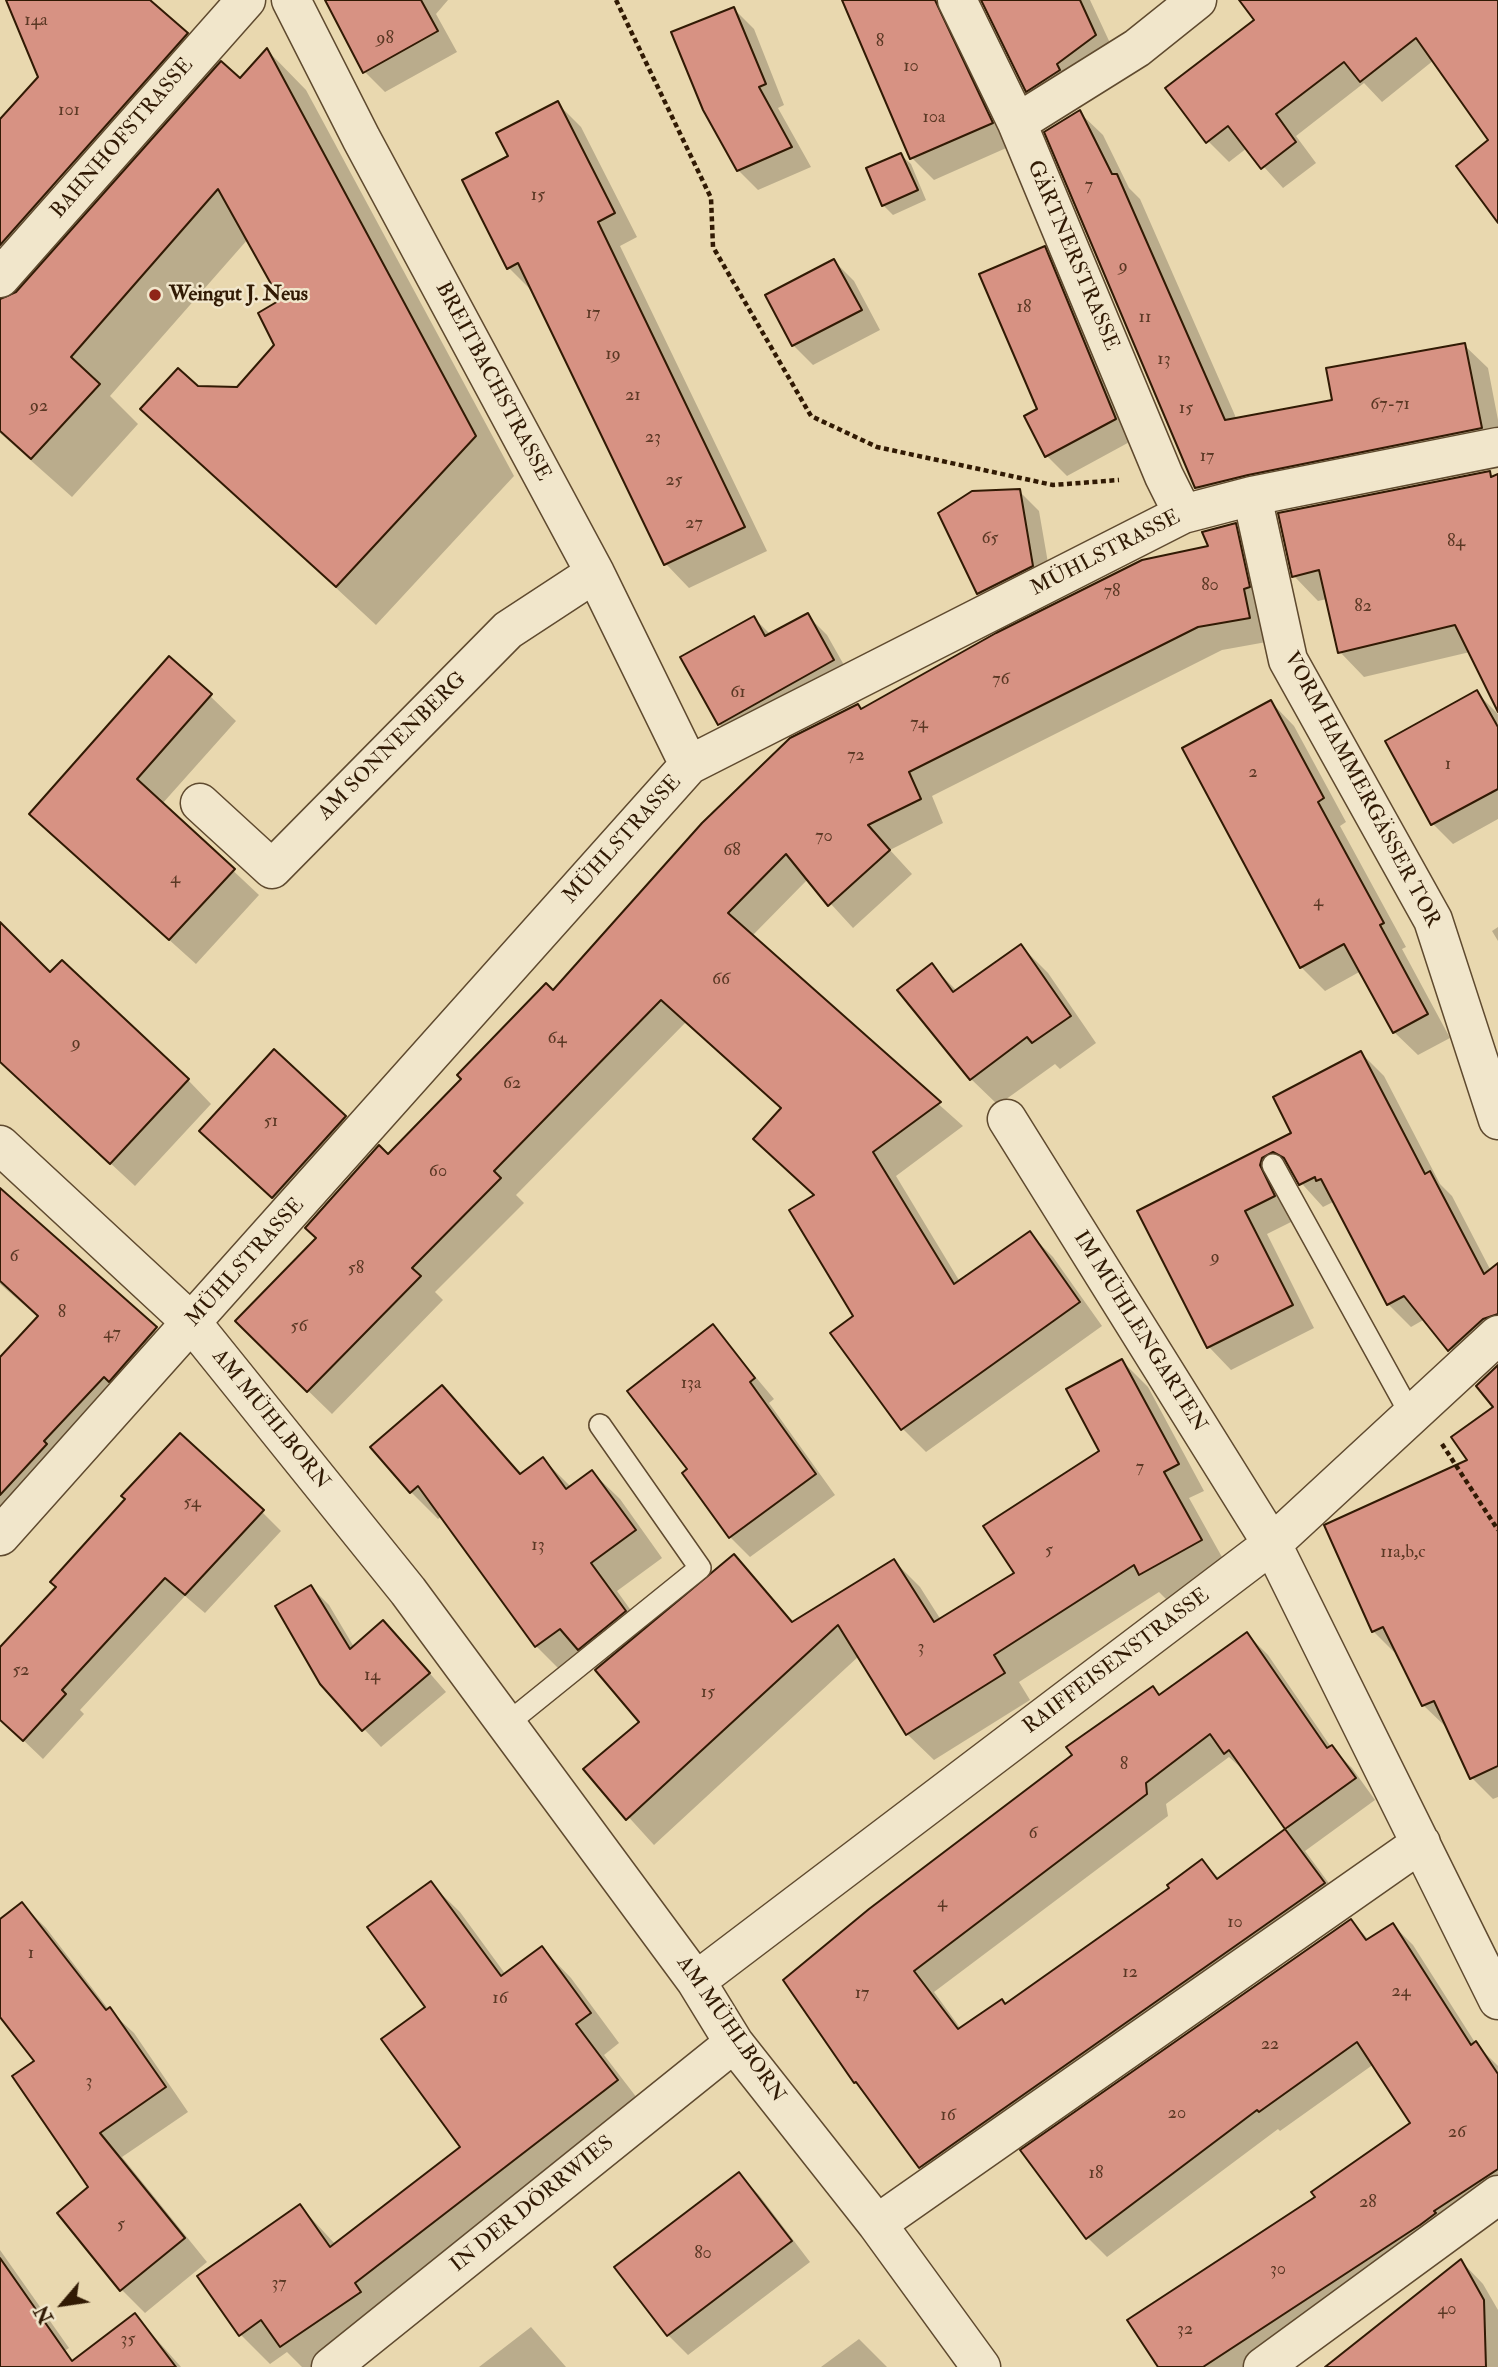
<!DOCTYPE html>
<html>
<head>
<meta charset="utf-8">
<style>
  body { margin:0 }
  #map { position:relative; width:1498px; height:2367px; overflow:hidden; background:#e9d8af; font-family:"IM FELL Double Pica",serif }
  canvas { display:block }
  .north { position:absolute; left:28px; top:2269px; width:70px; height:70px; -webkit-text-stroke:5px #f1e6cb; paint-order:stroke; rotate:241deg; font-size:19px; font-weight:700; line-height:28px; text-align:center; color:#311a04 }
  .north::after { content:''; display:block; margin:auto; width:24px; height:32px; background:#311a04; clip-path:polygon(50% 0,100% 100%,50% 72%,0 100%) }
</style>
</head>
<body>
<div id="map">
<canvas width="1498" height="2367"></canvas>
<div class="north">N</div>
</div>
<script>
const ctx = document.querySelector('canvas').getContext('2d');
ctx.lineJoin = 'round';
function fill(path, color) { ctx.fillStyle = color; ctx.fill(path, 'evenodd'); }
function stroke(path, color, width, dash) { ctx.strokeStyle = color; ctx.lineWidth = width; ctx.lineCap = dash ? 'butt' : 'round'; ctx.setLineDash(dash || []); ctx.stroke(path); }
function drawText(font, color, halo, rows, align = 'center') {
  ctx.font = font + ' "IM FELL Double Pica",serif'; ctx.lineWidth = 5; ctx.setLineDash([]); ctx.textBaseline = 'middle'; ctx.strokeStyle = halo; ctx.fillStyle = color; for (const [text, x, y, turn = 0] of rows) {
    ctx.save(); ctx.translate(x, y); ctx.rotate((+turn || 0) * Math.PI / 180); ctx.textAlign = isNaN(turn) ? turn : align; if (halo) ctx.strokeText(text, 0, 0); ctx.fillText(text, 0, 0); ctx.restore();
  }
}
fill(new Path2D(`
  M 8,0 L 148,0 L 219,66 L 240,80 L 267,50 L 306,90 L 514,476 L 376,625 L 143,409 L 197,388 L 238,389 L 276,346 L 283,301 L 248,239 L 110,396 L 138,424 L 72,497 L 0,433 L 0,123 L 39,162 L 77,227 L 106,193 L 74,162 Z
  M 324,0 L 448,0 L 436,14 L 457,52 L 385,92 L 365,72 Z
  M 843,0 L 981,0 L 969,2 L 1013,145 L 934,180 L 912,158 Z
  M 983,0 L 1090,0 L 1117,58 L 1049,112 L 1027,91 Z
  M 1251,0 L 1498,0 L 1498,220 L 1490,140 L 1434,60 L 1382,102 L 1364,83 L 1296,136 L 1316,163 L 1283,188 L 1247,148 L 1229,162 L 1208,141 L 1256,21 Z
  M 734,9 L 754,29 L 784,105 L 778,108 L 811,167 L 758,190 L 738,170 Z
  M 557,103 L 581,127 L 637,237 L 620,246 L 767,551 L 689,588 L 666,564 L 532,291 L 509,268 L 510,156 Z
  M 1079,112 L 1103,135 L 1129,188 L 1140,199 L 1237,420 L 1334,401 L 1464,345 L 1488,368 L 1498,420 L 1498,452 L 1220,511 L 1196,487 Z
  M 901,155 L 911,164 L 926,200 L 893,215 L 883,205 Z
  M 1044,248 L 1064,268 L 1135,439 L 1067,476 L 1047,456 Z
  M 834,261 L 854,281 L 880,330 L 813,365 L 793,345 Z
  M 1490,473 L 1494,478 L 1498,476 L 1498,696 L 1470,652 L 1364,677 L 1340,652 L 1327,599 L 1318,601 L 1294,576 Z
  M 1019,491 L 1039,511 L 1052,586 L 999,613 L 979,593 Z
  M 1235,525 L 1259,549 L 1272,641 L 1222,650 L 932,796 L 943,823 L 890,850 L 912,874 L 853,928 L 808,879 L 751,937 L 963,1126 L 896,1176 L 960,1282 L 1029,1233 L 1053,1257 L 1102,1326 L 926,1452 L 903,1429 L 855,1316 L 815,1196 L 755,1139 L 782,1109 L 686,1022 L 516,1195 L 524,1203 L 435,1292 L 443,1300 L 332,1414 L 261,1345 L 318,1239 L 388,1156 L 553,992 L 862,710 L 1211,547 Z
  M 807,615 L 827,635 L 853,681 L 739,744 L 719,724 L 754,618 L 771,635 Z
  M 1477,693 L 1498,714 L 1498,819 L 1453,844 L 1433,824 Z
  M 210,696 L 236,721 L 162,804 L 259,895 L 196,964 L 57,839 Z
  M 1271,702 L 1294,726 L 1346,822 L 1340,826 L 1406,947 L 1402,949 L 1450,1038 L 1418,1055 L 1394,1032 L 1361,971 L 1325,991 L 1301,967 Z
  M 0,925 L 50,975 L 188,1080 L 211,1104 L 135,1186 L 0,1061 Z
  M 1498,927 L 1498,941 L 1492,931 Z
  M 1021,946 L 1048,973 L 1096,1043 L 1060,1069 L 1055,1064 L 998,1105 L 971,1079 L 932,966 L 957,991 Z
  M 1361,1053 L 1384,1076 L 1440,1184 L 1452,1196 L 1491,1271 L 1498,1265 L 1498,1349 L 1472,1373 L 1425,1319 L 1411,1327 L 1388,1304 L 1335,1201 L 1323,1207 L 1295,1176 L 1290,1175 L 1297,1219 L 1267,1234 L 1314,1328 L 1231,1370 L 1209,1347 L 1140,1212 L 1293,1133 Z
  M 345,1117 L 375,1146 L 303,1227 L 202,1131 Z
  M 0,1192 L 184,1356 L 0,1521 L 0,1359 L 39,1318 L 0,1284 Z
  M 713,1326 L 774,1399 L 769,1403 L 835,1495 L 750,1557 L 730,1537 Z
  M 1122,1361 L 1148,1387 L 1204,1491 L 1189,1498 L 1227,1566 L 1167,1600 L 1159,1592 L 1019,1682 L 1030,1700 L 934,1760 L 907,1734 L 859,1656 L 654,1845 L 585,1769 L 641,1722 L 587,1657 L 564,1674 L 536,1646 L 442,1516 L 438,1519 L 411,1492 L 442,1387 L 522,1474 L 543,1459 L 571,1487 L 592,1472 L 620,1499 L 662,1558 L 617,1591 L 645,1630 L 733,1557 L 794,1623 L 894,1561 L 920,1587 L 941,1620 L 1016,1574 L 1101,1452 Z
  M 1498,1405 L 1498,1797 L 1493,1799 L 1472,1778 L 1447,1725 L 1445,1726 L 1423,1705 L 1397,1651 L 1394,1652 L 1373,1631 Z
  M 262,1512 L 281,1531 L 205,1613 L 185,1596 L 80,1710 L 84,1714 L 43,1759 L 0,1718 L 0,1650 Z
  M 311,1587 L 329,1605 L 354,1647 L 401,1640 L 446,1692 L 381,1747 L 321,1683 Z
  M 1247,1634 L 1268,1655 L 1331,1747 L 1352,1768 L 1375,1800 L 1305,1851 L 1345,1905 L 942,2187 L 921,2166 L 855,2082 L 785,1981 L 1074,1756 L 1153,1688 L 1161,1696 ZM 1229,1757 L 1247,1773 L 1288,1829 L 1220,1879 L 1202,1862 L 1171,1888 L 1006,2006 L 961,2029 L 934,1992 L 1168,1816 L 1166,1804 Z
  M 430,1883 L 460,1912 L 506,1975 L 542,1948 L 571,1978 L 619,2043 L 604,2055 L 647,2111 L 324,2367 L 302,2367 L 287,2352 L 270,2364 L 241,2335 L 199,2276 L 300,2206 L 336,2245 L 462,2148 L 428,2007 Z
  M 22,1904 L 46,1928 L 109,2010 L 134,2033 L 188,2112 L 122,2157 L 207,2262 L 145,2313 L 121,2289 L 91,2187 L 36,2061 L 0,2014 L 0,1922 Z
  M 1351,1921 L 1369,1940 L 1393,1925 L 1413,1945 L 1476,2044 L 1498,2066 L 1498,2202 L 1254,2367 L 1160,2367 L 1317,2197 L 1412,2123 L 1374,2064 L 1280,2131 L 1278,2129 L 1107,2257 L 1087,2237 Z
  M 739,2175 L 759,2195 L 810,2262 L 688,2355 L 668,2335 L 617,2268 Z
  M 0,2250 L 69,2348 L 41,2367 L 0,2367 Z
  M 1461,2261 L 1483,2284 L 1498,2310 L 1498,2367 L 1328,2367 Z
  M 135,2315 L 181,2367 L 67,2367 Z
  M 531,2327 L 566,2367 L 479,2367 Z
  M 859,2339 L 887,2367 L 821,2367 Z`), '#0003');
const building = new Path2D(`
  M 6,0 L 150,0 L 188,33 L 0,245 L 0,119 L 38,77 Z
  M 325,0 L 421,0 L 438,31 L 363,73 Z
  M 842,0 L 935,0 L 993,123 L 910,159 Z
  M 981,0 L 1080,0 L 1096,35 L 1057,64 L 1060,70 L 1026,92 Z
  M 1239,0 L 1498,0 L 1498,223 L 1456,166 L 1488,140 L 1416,38 L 1360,82 L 1344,62 L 1276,114 L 1296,142 L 1261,169 L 1228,126 L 1206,143 L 1165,88 L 1254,20 Z
  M 734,7 L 766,84 L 759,87 L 792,147 L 737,171 L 703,110 L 671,32 Z
  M 267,48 L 476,436 L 336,587 L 140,409 L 178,368 L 198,386 L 237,387 L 274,345 L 258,313 L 280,300 L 218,189 L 71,357 L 100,384 L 31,459 L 0,431 L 0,299 L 16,292 L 221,61 L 240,78 Z
  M 558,101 L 615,213 L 598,222 L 745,527 L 664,565 L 518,263 L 507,269 L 462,180 L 508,156 L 496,133 Z
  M 1080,110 L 1112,174 L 1117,174 L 1225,420 L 1332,400 L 1326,368 L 1465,343 L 1482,428 L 1248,475 L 1195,488 L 1044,132 Z
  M 901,153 L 918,190 L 882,206 L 866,168 Z
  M 1045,246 L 1116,419 L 1045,457 L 1024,416 L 1037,409 L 979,274 Z
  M 834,259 L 862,310 L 792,346 L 765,295 Z
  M 1490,471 L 1491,477 L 1498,474 L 1498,712 L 1455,625 L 1338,653 L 1319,570 L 1292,577 L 1278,513 Z
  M 1020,489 L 1033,566 L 977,594 L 938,513 L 972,491 Z
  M 1236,523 L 1250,587 L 1244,589 L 1250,618 L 1198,627 L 909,772 L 921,799 L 868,825 L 890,850 L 828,906 L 786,854 L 728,913 L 941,1102 L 873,1152 L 954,1284 L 1030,1231 L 1080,1302 L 901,1430 L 830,1333 L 853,1316 L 789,1210 L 814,1195 L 753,1139 L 781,1108 L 661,1000 L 494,1171 L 501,1178 L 412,1268 L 421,1276 L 307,1392 L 235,1321 L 316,1238 L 305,1228 L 379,1145 L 388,1154 L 461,1079 L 457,1075 L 546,983 L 553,990 L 702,823 L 790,738 L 858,704 L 861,709 L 996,633 L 1142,560 L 1208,546 L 1202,532 Z
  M 808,613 L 834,660 L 718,725 L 680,657 L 754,616 L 765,636 Z
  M 169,656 L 212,694 L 137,779 L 235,869 L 169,940 L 29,814 Z
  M 1477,690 L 1498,727 L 1498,789 L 1431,825 L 1385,741 Z
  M 1271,700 L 1324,798 L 1318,802 L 1384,923 L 1380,925 L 1428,1014 L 1393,1033 L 1344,944 L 1300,968 L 1182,748 Z
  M 0,922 L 50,972 L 62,960 L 189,1079 L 110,1164 L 0,1062 Z
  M 1021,944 L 1071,1016 L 1032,1043 L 1027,1037 L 970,1080 L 897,990 L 932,963 L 953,992 Z
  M 274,1049 L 346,1116 L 272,1198 L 199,1131 Z
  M 1361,1051 L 1425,1174 L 1430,1171 L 1484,1274 L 1498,1263 L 1498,1314 L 1483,1319 L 1448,1351 L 1404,1296 L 1387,1305 L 1321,1179 L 1316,1181 L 1315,1177 L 1299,1185 L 1284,1158 L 1273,1152 L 1262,1158 L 1260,1165 L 1275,1196 L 1245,1211 L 1293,1305 L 1207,1348 L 1137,1211 L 1291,1133 L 1273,1097 Z
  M 0,1188 L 157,1327 L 109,1382 L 104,1377 L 44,1441 L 47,1444 L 0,1495 L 0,1357 L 38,1316 L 0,1281 Z
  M 713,1324 L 755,1378 L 750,1382 L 816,1474 L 729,1538 L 682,1473 L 687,1469 L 627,1391 Z
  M 1122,1359 L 1179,1464 L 1164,1472 L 1202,1540 L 1139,1575 L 1134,1565 L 994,1655 L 1005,1673 L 906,1735 L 838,1625 L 626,1820 L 583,1769 L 639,1722 L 595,1670 L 734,1554 L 792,1622 L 894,1559 L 934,1622 L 1014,1573 L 983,1526 L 1099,1451 L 1066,1389 Z
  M 1498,1365 L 1498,1766 L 1470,1779 L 1434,1701 L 1422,1706 L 1383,1627 L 1372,1632 L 1324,1525 L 1467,1460 L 1451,1437 L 1493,1407 L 1476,1386 Z
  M 442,1385 L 520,1474 L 543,1457 L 566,1489 L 592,1470 L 636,1530 L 591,1563 L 626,1611 L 578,1650 L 560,1629 L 535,1647 L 418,1486 L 410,1493 L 370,1447 Z
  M 180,1433 L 264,1510 L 185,1595 L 165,1578 L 62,1690 L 66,1694 L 23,1741 L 0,1720 L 0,1647 L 56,1587 L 50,1582 L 125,1499 L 121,1496 Z
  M 311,1585 L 350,1649 L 383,1620 L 430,1673 L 362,1731 L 320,1684 L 275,1606 Z
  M 1247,1632 L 1327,1748 L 1332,1745 L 1356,1778 L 1285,1829 L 1325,1883 L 919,2168 L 856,2082 L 854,2083 L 783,1980 L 869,1909 L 1072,1755 L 1066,1747 L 1153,1686 L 1159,1695 ZM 1210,1734 L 1224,1754 L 1229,1750 L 1285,1829 L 1217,1879 L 1202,1859 L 1167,1885 L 1169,1888 L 1005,2004 L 1002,1999 L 958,2029 L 914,1971 L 1147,1794 L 1146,1783 Z
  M 431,1881 L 501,1976 L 542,1946 L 591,2013 L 576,2024 L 618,2080 L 355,2283 L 361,2292 L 280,2347 L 261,2320 L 239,2336 L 197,2276 L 300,2204 L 330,2247 L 460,2147 L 381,2039 L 425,2007 L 367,1927 Z
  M 22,1902 L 106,2010 L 110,2007 L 166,2087 L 100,2133 L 185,2238 L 120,2291 L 57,2213 L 88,2187 L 12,2076 L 34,2061 L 0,2017 L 0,1919 Z
  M 1351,1919 L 1366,1940 L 1393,1923 L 1471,2045 L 1476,2041 L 1498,2074 L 1498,2169 L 1434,2211 L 1436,2213 L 1420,2225 L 1203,2367 L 1158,2367 L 1127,2320 L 1315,2197 L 1311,2192 L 1410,2123 L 1357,2042 L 1259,2112 L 1257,2110 L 1086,2239 L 1020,2150 Z
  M 739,2172 L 792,2241 L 667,2336 L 614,2267 Z
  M 0,2258 L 72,2361 L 135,2313 L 176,2367 L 0,2367 Z
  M 1461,2259 L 1484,2300 L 1486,2367 L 1325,2367 Z`);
fill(building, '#d79283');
stroke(building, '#311a04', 2);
const service = new Path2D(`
  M 1273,1165 L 1411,1415
  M 508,1723 L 700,1568 L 600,1425`);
const minor = new Path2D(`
  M 291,0 L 361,138 L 595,573 L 689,765
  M 957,0 L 1017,123 L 1164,476 L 1183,514
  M 1017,123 L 1137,48 L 1197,0
  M 1252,496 L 1288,660 L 1433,920 L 1498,1120
  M 200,803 L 272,869 L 508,630 L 595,573
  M 1007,1119 L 1272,1544 L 1498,1335
  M 0,1145 L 192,1323 L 408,1591 L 696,1981 L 734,2043 L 877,2224 L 981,2367
  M 0,1536 L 689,765 L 1183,514 L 1252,496 L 1498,447
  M 696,1981 L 1272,1544 L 1498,2000
  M 877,2224 L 1421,1843
  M 331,2367 L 734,2043
  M 1263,2367 L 1498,2195`);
const tertiary = new Path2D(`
  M 0,278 L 246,0`);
stroke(service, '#5f4a2f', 24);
stroke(minor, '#5f4a2f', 41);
stroke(tertiary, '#5f4a2f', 41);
stroke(new Path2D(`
  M 616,0 L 711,198 L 713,247 L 811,416 L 877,447 L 1053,485 L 1119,480
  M 1442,1444 L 1498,1530`), '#311a04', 4.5, [5, 3.5]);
stroke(service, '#f1e6cb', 21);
stroke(minor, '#f1e6cb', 38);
stroke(tertiary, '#f1e6cb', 38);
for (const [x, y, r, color] of [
  [155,295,7,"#8f2418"]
]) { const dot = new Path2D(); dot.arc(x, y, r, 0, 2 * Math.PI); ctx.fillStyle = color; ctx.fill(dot); stroke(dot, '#f1e6cb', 2.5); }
drawText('18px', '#5a3824', null, [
  ["14a",36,21],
  ["98",385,39],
  ["8",880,42],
  ["10",911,67],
  ["101",69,111],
  ["10a",934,118],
  ["7",1089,186],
  ["15",538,196],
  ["9",1123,267],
  ["18",1024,308],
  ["17",593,314],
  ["11",1145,318],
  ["19",613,355],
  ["13",1164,360],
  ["21",633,396],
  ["67-71",1390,405],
  ["92",39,407],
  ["15",1186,409],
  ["23",653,438],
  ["17",1207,457],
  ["25",674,481],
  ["27",694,524],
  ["65",990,539],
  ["84",1456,542],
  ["80",1210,586],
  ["78",1112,592],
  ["82",1363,607],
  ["76",1001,680],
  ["61",738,693],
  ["74",919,724],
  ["72",856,756],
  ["1",1448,765],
  ["2",1253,773],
  ["70",824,837],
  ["68",732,851],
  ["4",175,879],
  ["4",1318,902],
  ["66",721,980],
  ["64",557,1039],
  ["9",76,1044],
  ["62",512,1084],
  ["51",271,1122],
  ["60",438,1172],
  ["6",14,1257],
  ["9",1215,1258],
  ["58",356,1269],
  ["8",62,1313],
  ["56",299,1327],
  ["47",112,1334],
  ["13a",691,1384],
  ["7",1140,1468],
  ["54",192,1503],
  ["13",538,1546],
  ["5",1049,1551],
  ["11a,b,c",1403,1553],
  ["3",921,1648],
  ["52",21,1671],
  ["14",372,1676],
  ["15",708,1693],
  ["8",1124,1765],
  ["6",1033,1834],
  ["4",942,1903],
  ["10",1235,1923],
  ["1",31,1954],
  ["12",1130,1973],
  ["24",1401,1992],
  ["17",862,1994],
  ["16",500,1999],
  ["22",1270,2045],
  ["3",89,2082],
  ["20",1177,2114],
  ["16",948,2116],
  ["26",1457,2133],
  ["18",1096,2174],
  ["28",1368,2203],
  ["5",121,2225],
  ["80",703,2254],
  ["30",1278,2270],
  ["37",279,2284],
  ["40",1447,2310],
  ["32",1185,2330],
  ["35",128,2340]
]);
drawText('21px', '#311a04', '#f1e6cb', [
  ["BAHNHOFSTRASSE",123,139,-49],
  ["GÄRTNERSTRASSE",1072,256,67],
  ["BREITBACHSTRASSE",492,382,62],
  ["MÜHLSTRASSE",1106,554,-27],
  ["AM SONNENBERG",393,747,-45],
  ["VORM HAMMERGÄSSER TOR",1361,790,62],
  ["MÜHLSTRASSE",623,840,-48],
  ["MÜHLSTRASSE",246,1263,-48],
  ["IM MÜHLENGARTEN",1139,1332,58],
  ["AM MÜHLBORN",270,1420,51],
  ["RAIFFEISENSTRASSE",1117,1662,-37],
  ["AM MÜHLBORN",730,2030,55],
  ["IN DER DÖRRWIES",533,2205,-39]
]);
drawText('bold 21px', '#311a04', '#f1e6cb', [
  ["Weingut J. Neus",169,295]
], 'left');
</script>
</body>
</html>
